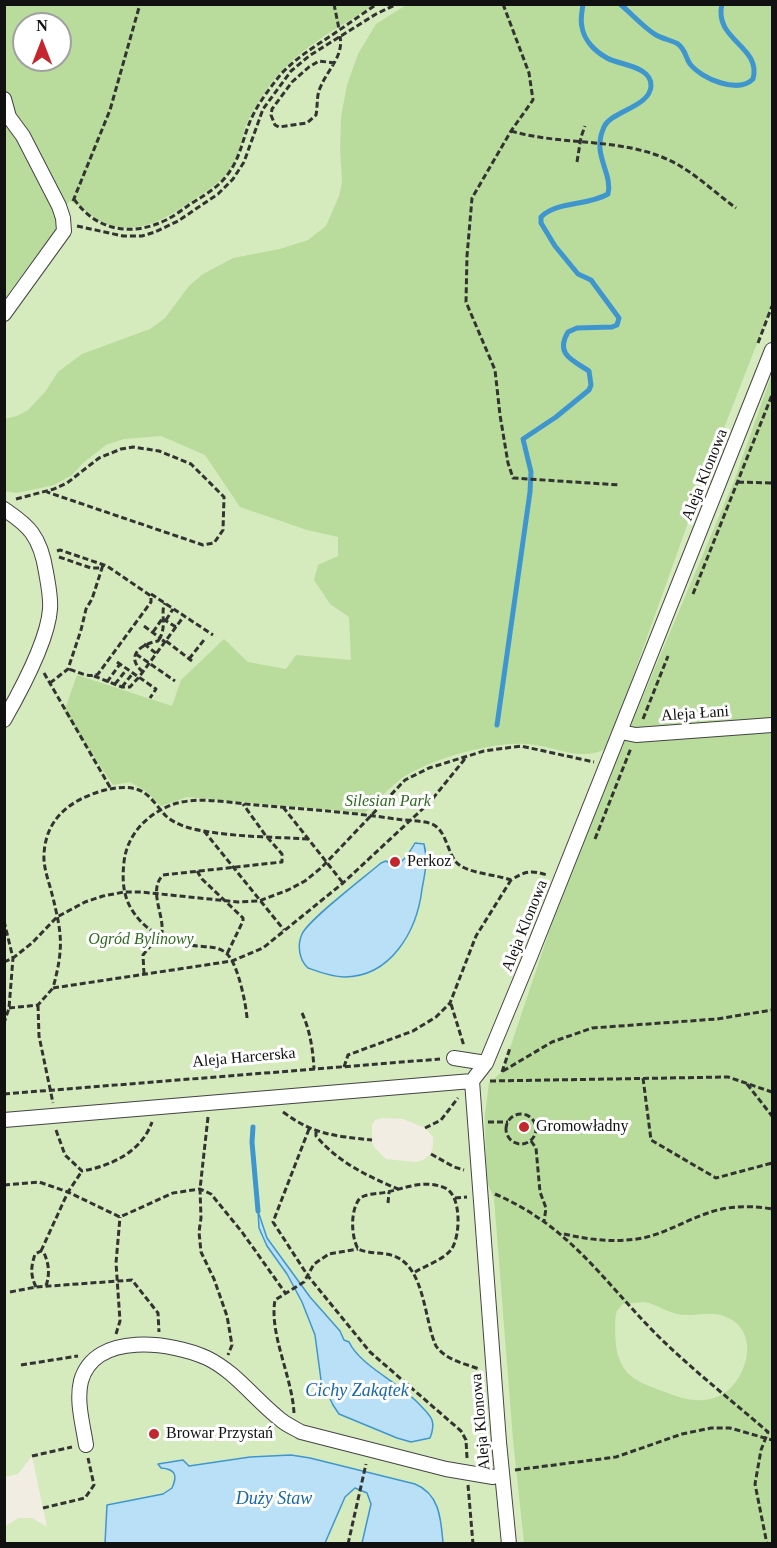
<!DOCTYPE html>
<html>
<head>
<meta charset="utf-8">
<style>
  body { margin:0 }
  #map { position:relative; width:777px; height:1548px; overflow:hidden; background:#fffdf5; font-family:Georgia,serif }
  canvas { display:block }
  .frame { position:absolute; inset:0; border:6px solid #111; pointer-events:none }
  .north { position:absolute; left:12px; top:12px; width:60px; height:60px; box-sizing:border-box; background:#fff; border:2px solid #a0a0a0; border-radius:50%; rotate:0deg; font-size:16px; font-weight:700; line-height:24px; text-align:center; color:#111 }
  .north::after { content:''; display:block; margin:auto; width:21px; height:27px; background:#c4262e; clip-path:polygon(50% 0,100% 100%,50% 72%,0 100%) }
</style>
</head>
<body>
<div id="map">
<canvas width="777" height="1548"></canvas>
<div class="frame"></div>
<div class="north">N</div>
</div>
<script>
const ctx = document.querySelector('canvas').getContext('2d');
ctx.lineJoin = 'round';
function fill(path, color) { ctx.fillStyle = color; ctx.fill(path, 'evenodd'); }
function stroke(path, color, width, dash) { ctx.strokeStyle = color; ctx.lineWidth = width; ctx.lineCap = dash ? 'butt' : 'round'; ctx.setLineDash(dash || []); ctx.stroke(path); }
function drawText(font, color, halo, rows, align = 'center') {
  ctx.font = font + ' Georgia,serif'; ctx.lineWidth = 6; ctx.setLineDash([]); ctx.textBaseline = 'middle'; ctx.strokeStyle = halo; ctx.fillStyle = color; for (const [text, x, y, turn = 0] of rows) {
    ctx.save(); ctx.translate(x, y); ctx.rotate((+turn || 0) * Math.PI / 180); ctx.textAlign = isNaN(turn) ? turn : align; if (halo) ctx.strokeText(text, 0, 0); ctx.fillText(text, 0, 0); ctx.restore();
  }
}
fill(new Path2D(`
  M 5,5 L 772,5 L 772,1543 L 5,1543 ZM 24,24 L 60,24 L 60,60 L 24,60 Z`), '#d5ebbd');
fill(new Path2D(`
  M 408,4 L 772,5 L 772,305 L 699,492 L 607,749 C 575,762 558,746 526,744 C 493,741 430,759 402,778 C 389,788 377,801 365,813 L 187,797 L 161,806 L 147,792 L 130,782 L 113,785 L 64,712 L 77,675 L 172,706 L 181,680 L 224,639 L 248,662 L 286,669 L 296,655 L 351,660 L 349,617 L 330,604 L 314,580 L 318,565 L 338,556 L 338,537 L 307,530 L 240,507 L 205,455 L 161,436 L 124,439 L 106,445 L 83,463 L 72,475 L 54,485 L 17,493 L 5,491 L 4,419 L 17,416 L 28,410 L 45,392 L 58,372 L 82,354 L 150,329 L 165,318 L 189,286 L 203,274 L 233,258 L 280,249 L 308,240 L 326,226 L 339,196 L 342,182 L 340,148 L 341,117 L 347,85 L 358,54 L 376,24 Z
  M 5,5 L 374,5 C 338,28 295,50 269,86 C 261,98 252,111 246,125 C 241,140 240,154 231,168 C 221,182 207,191 193,200 C 168,217 144,233 113,226 C 94,222 86,208 70,201 L 66,206 L 55,230 L 5,308 ZM 24,24 L 60,24 L 60,60 L 24,60 Z
  M 772,374 L 772,1543 L 524,1543 L 513,1440 L 494,1198 L 486,1180 L 485,1114 L 489,1083 L 502,1072 L 555,914 L 627,734 L 734,481 ZM 644,1302 C 657,1304 669,1314 683,1315 C 700,1316 714,1309 732,1320 C 763,1339 742,1394 710,1399 C 691,1403 675,1396 657,1389 C 638,1382 624,1376 618,1355 C 615,1347 614,1317 617,1311 C 619,1308 621,1306 623,1304 Z`), '#b9dc9c');
fill(new Path2D(`
  M 382,1118 L 403,1119 L 425,1128 L 433,1137 L 433,1145 L 431,1154 L 423,1160 L 415,1162 L 386,1159 L 374,1147 L 372,1142 L 372,1125 L 375,1120 Z
  M 32,1456 L 47,1527 L 32,1518 L 19,1518 L 5,1526 L 5,1477 L 18,1474 Z`), '#f1ede2');
const water = new Path2D(`
  M 415,843 L 424,844 C 428,860 425,873 422,889 C 417,931 391,977 344,977 C 332,977 319,972 308,968 C 299,960 297,945 302,934 C 309,919 366,876 381,863 L 386,861 L 395,866 C 404,862 410,852 415,843 Z
  M 258,1211 L 267,1238 L 310,1297 L 340,1331 L 344,1340 L 349,1342 C 361,1367 401,1383 421,1406 C 425,1410 430,1415 432,1420 C 434,1426 432,1433 430,1438 L 411,1442 L 397,1438 L 339,1414 L 333,1405 L 321,1380 L 315,1335 L 302,1302 L 287,1274 L 267,1246 L 259,1228 Z
  M 291,1455 L 310,1458 L 415,1484 C 440,1494 441,1520 443,1543 L 362,1543 L 371,1504 L 367,1493 L 355,1488 L 345,1497 L 325,1543 L 105,1543 L 107,1505 L 163,1494 L 172,1488 C 178,1475 175,1469 161,1468 L 158,1464 L 183,1460 L 189,1466 L 250,1457 Z`);
fill(water, '#b9e0f7');
stroke(water, '#3f96cf', 1.5);
stroke(new Path2D(`
  M 620,4 C 632,14 643,27 656,35 C 663,39 671,40 678,44 C 686,50 685,57 690,64 C 702,79 738,94 753,79 C 762,46 713,40 722,4
  M 497,725 L 530,492 L 531,472 L 523,439 L 556,417 L 589,390 L 591,385 L 589,371 C 572,360 555,354 568,332 L 577,328 L 612,327 L 617,325 L 619,318 L 591,280 L 578,274 L 555,246 L 541,223 L 541,217 C 557,201 588,206 608,194 C 613,172 591,155 604,127 C 611,111 650,107 651,86 C 652,66 619,65 607,58 C 596,52 584,41 582,27 C 580,20 582,12 583,4
  M 253,1127 L 252,1142 L 258,1211`), '#3f96cf', 5);
const street = new Path2D(`
  M 4,99 L 9,117 L 23,136 L 59,206 L 63,218 L 64,231 L 4,314
  M 4,509 C 14,516 25,523 32,533 C 40,544 44,559 46,572 C 48,584 51,597 50,609 C 48,640 20,692 4,720
  M 621,732 L 636,735 L 772,725
  M 454,1058 L 486,1063
  M 4,1120 L 472,1081
  M 86,1445 C 83,1425 76,1401 81,1381 C 95,1331 172,1342 207,1358 C 236,1372 256,1401 281,1420 C 287,1425 294,1428 301,1432 L 446,1469 L 493,1477 L 502,1475
  M 509,1544 L 499,1442 L 472,1081 L 486,1063 L 530,957 L 772,350`);
stroke(street, '#444', 16);
stroke(new Path2D(`
  M 334,4 L 339,29
  M 503,4 L 529,73 L 533,100 L 511,131 L 472,198 L 467,256 L 466,302 L 495,370 L 500,415 L 508,463 L 513,478 L 620,485
  M 335,63 L 319,61 L 309,67 L 292,82 L 272,109 L 271,115 L 275,125 L 279,127 L 307,123 L 316,115 C 318,105 316,95 321,86 C 328,69 344,56 340,36
  M 511,131 C 562,146 619,137 669,160 C 694,172 714,192 736,208
  M 577,162 L 581,137 L 585,126
  M 74,199 C 96,231 132,237 166,220 C 174,216 182,210 189,205 C 203,196 218,188 228,174 C 240,158 242,142 249,124 C 256,106 269,89 281,74 C 296,58 314,47 332,35 C 347,25 362,14 377,4
  M 73,201 L 110,110 L 140,4
  M 77,226 L 123,236 L 142,236 L 155,232 L 178,221 L 218,194 L 233,179 L 244,162 L 263,109 L 291,71 L 309,56 L 376,14 L 397,4
  M 758,343 L 772,306
  M 738,482 L 772,483
  M 16,499 L 54,489 L 67,483 L 99,458 L 121,449 L 133,447 L 159,451 L 191,464 L 224,497 L 223,530 L 214,543 L 203,545 L 47,492
  M 57,551 L 60,550 L 107,566 L 151,596 L 151,602 L 98,674 C 89,679 77,671 68,669
  M 59,557 L 91,568 L 102,568
  M 151,594 L 213,635
  M 693,594 L 772,395
  M 163,619 L 176,627
  M 166,620 L 173,609
  M 144,626 L 160,638 C 167,624 160,613 165,603
  M 153,632 L 162,619
  M 166,641 L 192,661
  M 144,644 L 157,654
  M 136,654 L 175,681
  M 189,659 L 204,640
  M 117,662 L 156,689 L 150,698
  M 143,672 C 124,656 141,644 158,641 L 160,638 L 165,642
  M 44,673 L 111,789
  M 94,676 L 122,687 L 130,687 L 139,677 L 184,616
  M 107,682 L 120,664
  M 50,683 L 68,669 L 81,630 L 86,609 L 92,599 L 103,565
  M 115,684 L 127,669
  M 122,687 L 133,673
  M 643,719 L 668,656
  M 283,807 L 343,883
  M 204,831 L 284,930
  M 308,839 C 274,837 237,837 204,831 C 191,829 176,825 166,816 C 157,807 149,792 136,789 C 126,786 115,788 105,790 C 72,799 46,817 44,854 C 43,867 49,882 52,894 C 62,934 64,947 53,988 L 232,961 L 263,948 L 343,883 L 430,802 L 464,760 L 465,756
  M 595,839 L 631,748
  M 197,871 L 202,879 L 243,918 L 243,921 L 227,954
  M 4,921 L 13,958 L 9,1008 L 4,1023
  M 4,962 L 13,958 L 32,943 L 57,917 L 85,902 L 103,896 L 124,892 L 141,892 L 238,902 L 259,901 L 288,890 L 305,881 L 321,868 L 405,780 L 429,768 L 484,751 L 521,746 L 594,762
  M 144,974 L 143,955 L 162,932 C 164,914 148,890 163,875 L 282,862 L 282,854 L 266,836 L 243,804
  M 451,1004 L 464,1046
  M 38,1005 L 39,1036 L 53,1103
  M 9,1008 L 38,1005 L 53,988
  M 302,1013 C 310,1030 313,1050 314,1069
  M 247,1018 C 246,1004 238,964 227,954 C 219,946 208,947 197,946 C 171,943 147,934 132,910 C 123,896 122,879 124,862 C 127,834 148,813 174,804 C 200,796 230,803 256,805 C 302,809 349,812 396,819 C 407,821 421,820 432,824 C 446,830 447,851 456,862 C 467,874 495,874 511,880 C 525,871 531,870 547,875
  M 344,1067 L 348,1055 L 413,1031 L 436,1017 L 450,1003 L 476,936 L 511,880
  M 503,1071 L 552,1042 L 592,1028 L 717,1019 L 772,1010
  M 502,1072 L 510,1048
  M 643,1078 L 651,1140 L 716,1178 L 772,1163
  M 490,1081 L 728,1077 L 772,1092
  M 747,1084 L 772,1116
  M 4,1094 L 440,1059
  M 283,1112 C 314,1135 335,1136 372,1140
  M506 1129a15 15 0 1 1 30 0a15 15 0 1 1-30 0Z
  M 208,1117 L 200,1189 L 201,1218 L 199,1232 L 201,1252 L 214,1279 L 227,1316 L 232,1345 L 228,1355
  M 488,1122 L 508,1122
  M 425,1128 L 441,1120 L 458,1098
  M 309,1129 L 273,1222 L 308,1276 L 370,1352 L 461,1431 L 466,1440 L 467,1458
  M 56,1130 L 65,1155 L 82,1171 C 112,1166 142,1151 152,1122
  M 316,1131 L 316,1136 C 338,1162 367,1176 398,1189
  M 531,1141 L 536,1148 L 540,1192 L 546,1208 L 544,1222
  M 431,1154 L 454,1167 L 464,1170
  M 4,1185 L 39,1182 L 68,1192 L 120,1217 L 173,1193 L 200,1189 L 211,1194 L 242,1232 L 286,1294
  M 495,1194 C 569,1226 601,1278 655,1333 C 690,1368 730,1399 768,1432 L 761,1450 L 755,1484 L 767,1544
  M 455,1198 L 467,1197
  M 388,1203 L 389,1192
  M 564,1234 C 590,1240 616,1243 643,1238 C 670,1232 694,1215 722,1209 C 737,1206 757,1206 772,1209
  M 41,1251 L 68,1192 L 82,1171
  M 415,1272 C 425,1266 442,1260 450,1251 C 461,1239 462,1195 445,1188 C 425,1179 406,1188 387,1192 C 378,1194 368,1193 360,1198 C 350,1210 351,1236 358,1249 C 369,1254 383,1252 394,1256 C 425,1267 424,1320 436,1346 C 446,1360 463,1363 479,1369
  M 36,1287 C 30,1274 31,1267 35,1254 L 41,1251 L 44,1253 C 49,1264 50,1274 46,1286
  M 10,1292 L 36,1287 L 132,1280 L 158,1313 L 159,1332
  M 116,1334 L 120,1321 L 116,1263 L 120,1217
  M 21,1365 L 78,1356
  M 294,1413 C 292,1376 269,1334 275,1300 L 304,1282 L 314,1264 L 329,1254 L 358,1249
  M 32,1456 L 72,1447
  M 515,1470 L 616,1457 L 682,1434 L 711,1428 L 730,1428 L 772,1440
  M 468,1485 L 473,1544
  M 43,1508 L 85,1498 L 94,1485 L 88,1458
  M 348,1544 L 366,1464`), '#333', 3, [6, 3]);
stroke(street, '#fff', 14);
for (const [x, y, r, color] of [
  [395,862,6,"#c4262e"],
  [524,1127,6,"#c4262e"],
  [154,1434,6,"#c4262e"]
]) { const dot = new Path2D(); dot.arc(x, y, r, 0, 2 * Math.PI); ctx.fillStyle = color; ctx.fill(dot); stroke(dot, '#fff', 2); }
drawText('16px', '#111', '#fff', [
  ["Aleja Klonowa",705,475,-68],
  ["Aleja Łani",695,714,-4],
  ["Aleja Klonowa",525,926,-68],
  ["Aleja Harcerska",244,1058,-5],
  ["Aleja Klonowa",481,1422,-95]
]);
drawText('italic 16px', '#2f6b1f', '#fff', [
  ["Silesian Park",388,802],
  ["Ogród Bylinowy",141,940]
]);
drawText('16px', '#111', '#fff', [
  ["Perkoz",407,862],
  ["Gromowładny",536,1127],
  ["Browar Przystań",166,1434]
], 'left');
drawText('italic 18px', '#1768a6', '#fff', [
  ["Cichy Zakątek",357,1391],
  ["Duży Staw",274,1499]
]);
</script>
</body>
</html>
